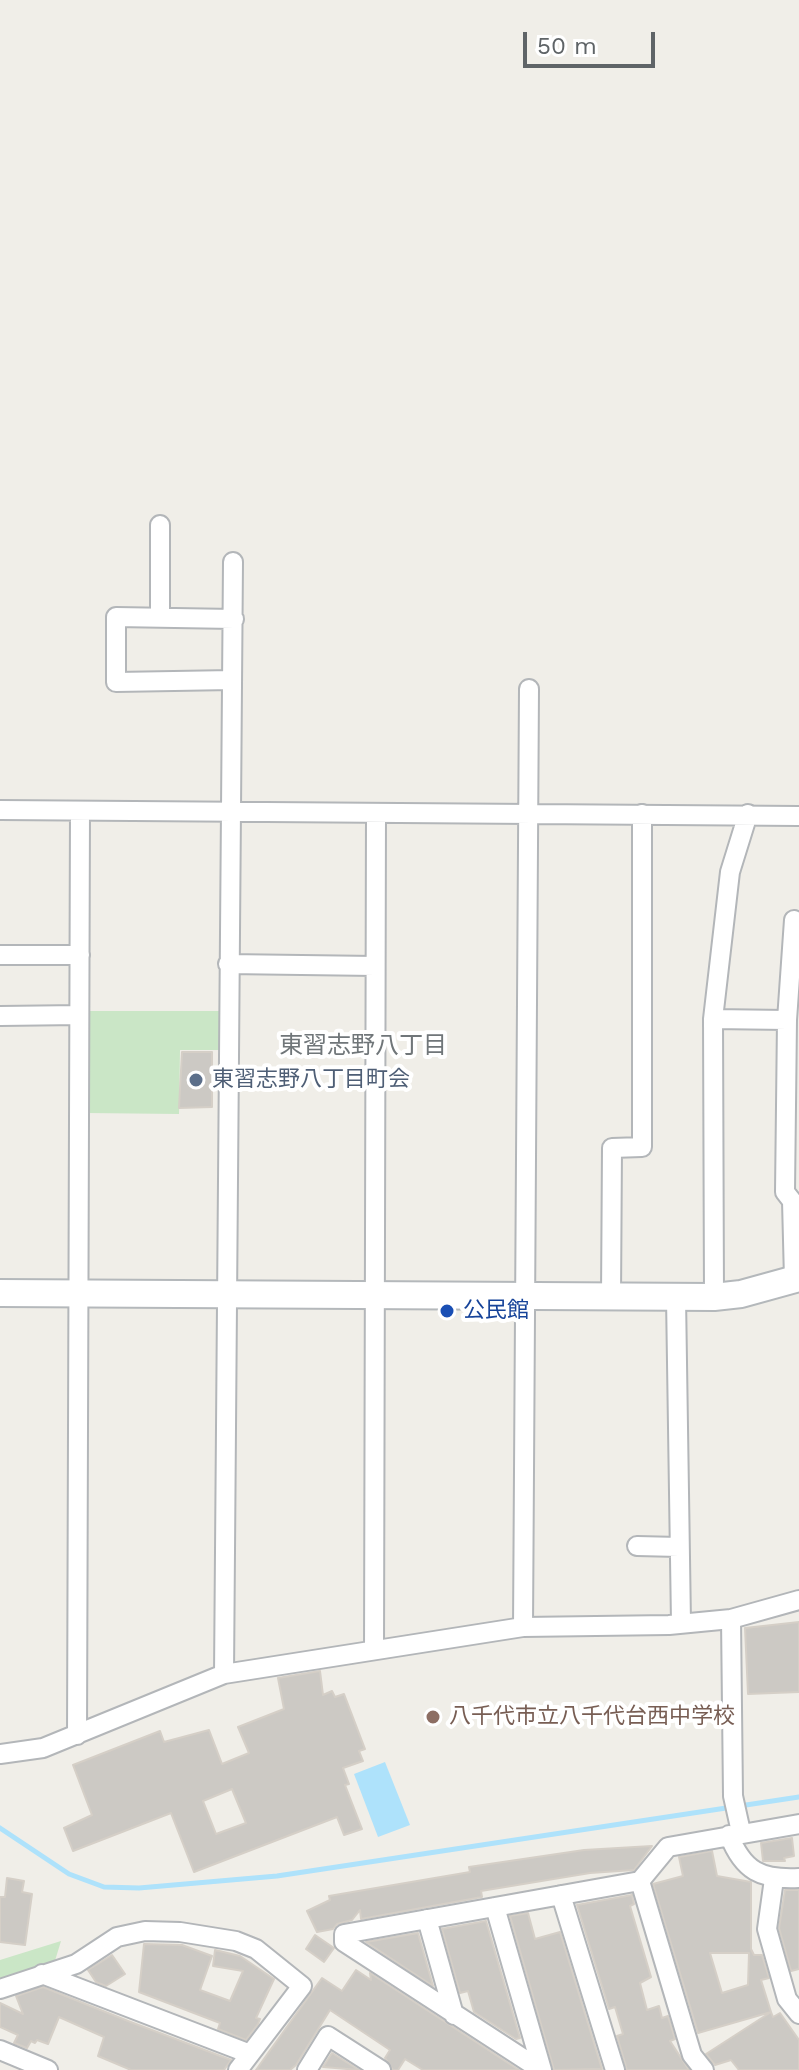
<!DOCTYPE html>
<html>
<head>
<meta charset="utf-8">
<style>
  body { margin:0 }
  #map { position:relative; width:799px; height:2070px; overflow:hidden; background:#f0eee8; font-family:"Work Sans",sans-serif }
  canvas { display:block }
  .scale { position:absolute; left:523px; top:32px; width:132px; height:36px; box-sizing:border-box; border:4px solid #5f6467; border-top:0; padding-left:10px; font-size:24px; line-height:28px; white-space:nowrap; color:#5f6467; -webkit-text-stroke:6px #fff; paint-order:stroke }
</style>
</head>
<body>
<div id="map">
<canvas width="799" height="2070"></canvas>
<div class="scale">50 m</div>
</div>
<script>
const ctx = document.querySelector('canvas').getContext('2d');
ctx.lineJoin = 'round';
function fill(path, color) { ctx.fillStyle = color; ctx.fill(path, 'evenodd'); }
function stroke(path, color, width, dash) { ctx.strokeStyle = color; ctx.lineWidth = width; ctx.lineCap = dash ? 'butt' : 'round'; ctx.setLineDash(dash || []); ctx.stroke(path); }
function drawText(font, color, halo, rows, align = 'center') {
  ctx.font = font + ' "Work Sans","Noto Sans JP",sans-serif'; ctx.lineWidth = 8; ctx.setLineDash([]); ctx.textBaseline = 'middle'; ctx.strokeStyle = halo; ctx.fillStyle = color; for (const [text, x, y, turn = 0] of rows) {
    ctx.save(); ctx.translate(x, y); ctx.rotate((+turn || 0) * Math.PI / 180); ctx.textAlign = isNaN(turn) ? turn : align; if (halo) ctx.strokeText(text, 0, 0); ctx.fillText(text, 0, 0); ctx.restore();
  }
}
fill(new Path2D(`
  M 86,1011 L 222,1011 L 222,1050 L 180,1050 L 179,1114 L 86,1113 Z
  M 61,1941 L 54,1964 L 0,1984 L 0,1960 Z`), '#cae6c6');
fill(new Path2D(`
  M 385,1762 L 410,1825 L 378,1837 L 354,1774 Z`), '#aee2fb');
stroke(new Path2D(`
  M 0,1828 L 69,1874 L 104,1887 L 139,1888 L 277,1876 L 799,1797`), '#aee2fb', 5);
const building = new Path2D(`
  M 182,1052 L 212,1052 L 212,1107 L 179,1108 Z
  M 799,1622 L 799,1692 L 748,1694 L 745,1628 Z
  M 320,1671 L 323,1695 L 332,1691 L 335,1697 L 344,1694 L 365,1749 L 359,1751 L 363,1761 L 343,1768 L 349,1784 L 345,1785 L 362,1829 L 344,1835 L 337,1817 L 194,1872 L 171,1813 L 73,1851 L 64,1828 L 92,1815 L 73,1765 L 160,1731 L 164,1742 L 209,1730 L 222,1764 L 249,1753 L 238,1727 L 284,1709 L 278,1678 ZM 232,1789 L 246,1823 L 216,1834 L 203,1801 Z
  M 792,1838 L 794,1856 L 784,1858 L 785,1861 L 763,1861 L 761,1843 Z
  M 652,1846 L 634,1870 L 590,1873 L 481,1891 L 482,1897 L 361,1919 L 360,1910 L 352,1920 L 337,1924 L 333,1929 L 317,1932 L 307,1911 L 330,1900 L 329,1896 L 470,1872 L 469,1867 L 584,1850 Z
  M 712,1851 L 717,1876 L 751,1882 L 751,1949 L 754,1955 L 762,1955 L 769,1978 L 761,1980 L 771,2012 L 698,2033 L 653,1884 L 683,1876 L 679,1857 ZM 710,1953 L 749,1953 L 748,1985 L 722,1993 Z
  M 7,1878 L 24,1881 L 22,1892 L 32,1894 L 25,1945 L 0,1942 L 0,1897 L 5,1897 Z
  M 785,1890 L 799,1890 L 799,1969 L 791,1971 L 779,1928 Z
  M 632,1895 L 634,1904 L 630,1906 L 651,1977 L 640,1983 L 647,2010 L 659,2006 L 662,2018 L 668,2016 L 675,2039 L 670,2041 L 689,2070 L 627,2070 L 617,2036 L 623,2034 L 615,2007 L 609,2009 L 577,1905 Z
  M 528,1913 L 535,1939 L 560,1932 L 602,2069 L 554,2070 L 510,1916 Z
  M 486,1921 L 520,2038 L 516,2039 L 474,2012 L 468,1991 L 460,1993 L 442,1929 Z
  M 418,1933 L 433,1986 L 366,1942 Z
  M 315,1935 L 334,1948 L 324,1962 L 306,1949 Z
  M 144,1944 L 182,1945 L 212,1956 L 200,1990 L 230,2001 L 243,1971 L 213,1966 L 215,1950 L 240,1956 L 274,1979 L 256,2018 L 260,2019 L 258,2024 L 246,2040 L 218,2029 L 220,2023 L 139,1992 Z
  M 112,1955 L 125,1974 L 106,1986 L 96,1982 L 88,1970 Z
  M 356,1970 L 371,1980 L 370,1973 L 519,2070 L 423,2070 L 405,2059 L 398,2070 L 393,2070 L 385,2058 L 390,2050 L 330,2010 L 296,2065 L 290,2070 L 256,2070 L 322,1978 L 342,1991 Z
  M 43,1987 L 128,2021 L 231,2060 L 224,2070 L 131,2070 L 98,2056 L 104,2037 L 59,2017 L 48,2044 L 37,2040 L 35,2043 L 31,2041 L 27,2048 L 14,2043 L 18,2035 L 0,2027 L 0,2003 L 23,2014 L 16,1996 Z
  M 771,2012 L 773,2017 L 780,2013 L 799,2040 L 799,2070 L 739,2070 L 731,2060 L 715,2065 L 706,2054 Z
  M 332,2053 L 359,2070 L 323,2067 Z`);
fill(building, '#ccc9c4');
stroke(building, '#d5cfc7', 2);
const street = new Path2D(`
  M 160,615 L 160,525
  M 232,680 L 116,682 L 116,617 L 234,619
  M 0,810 L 799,816
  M 794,920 L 787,1020 L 785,1192 L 792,1201 L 794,1279
  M 0,955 L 80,955
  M 228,964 L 375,966
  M 0,1016 L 79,1015
  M 713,1019 L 787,1020
  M 611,1297 L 612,1148 L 642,1147 L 642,814
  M 676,1297 L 681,1623
  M 714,1297 L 713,1019 L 730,872 L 748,814
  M 637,1546 L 679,1547
  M 731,1619 L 733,1796 L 741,1832
  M 523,1627 L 529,689
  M 374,1649 L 376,813
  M 224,1674 L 233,562
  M 77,1735 L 80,811
  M 0,1754 L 43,1748 L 224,1674 L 523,1627 L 669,1625 L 731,1619 L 799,1600
  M 729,1835 C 743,1871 761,1880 799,1878
  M 774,1879 L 767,1929 L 787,1999 L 799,2014
  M 640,1881 L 692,2055 L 704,2070
  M 561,1895 L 615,2070
  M 495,1907 L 542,2070
  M 427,1919 L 454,2015
  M 42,1974 L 250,2054
  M 0,1989 L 76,1964 L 117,1937 L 145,1931 L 180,1932 L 236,1941 L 256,1949 L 302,1986 L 238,2070
  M 0,2050 L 48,2070
  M 307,2070 L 328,2036 L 381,2070
  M 541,2070 L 344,1942 L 344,1934 L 640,1881 L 668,1847 L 799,1824`);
const secondary = new Path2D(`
  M 0,1293 L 714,1297 L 741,1294 L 799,1278`);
stroke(street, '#b3b6b9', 22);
stroke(secondary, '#b4b8bb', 30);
stroke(street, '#fff', 18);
stroke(secondary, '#fff', 26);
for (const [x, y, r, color] of [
  [196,1080,8,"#5c6f8a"],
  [447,1311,8,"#1a4fb4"],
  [433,1717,8,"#8d6e63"]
]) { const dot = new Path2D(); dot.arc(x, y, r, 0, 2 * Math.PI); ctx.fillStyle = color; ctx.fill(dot); stroke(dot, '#fff', 3); }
drawText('22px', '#4e5e75', '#fff', [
  ["東習志野八丁目町会",212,1080]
], 'left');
drawText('22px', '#164399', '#fff', [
  ["公民館",463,1311]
], 'left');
drawText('22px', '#785e54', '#fff', [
  ["八千代市立八千代台西中学校",449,1717]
], 'left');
drawText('24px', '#707679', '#fff', [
  ["東習志野八丁目",363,1046]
]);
</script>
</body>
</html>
